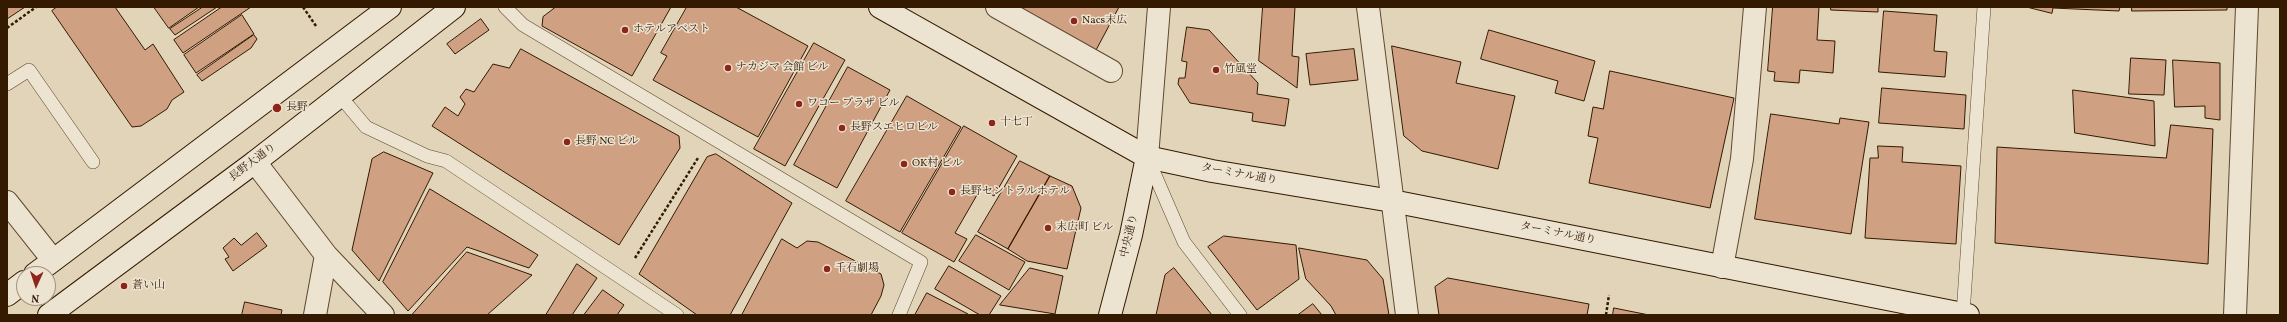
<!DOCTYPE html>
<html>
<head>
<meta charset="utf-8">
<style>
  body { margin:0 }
  #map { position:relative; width:2287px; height:322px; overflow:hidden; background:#e1d4b8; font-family:Vollkorn,serif }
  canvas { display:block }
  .frame { position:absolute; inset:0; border:8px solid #331a00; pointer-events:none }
  .north { position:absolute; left:16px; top:266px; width:40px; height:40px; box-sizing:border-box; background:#ece3d1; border:1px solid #a2937d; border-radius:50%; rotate:183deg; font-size:11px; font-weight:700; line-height:16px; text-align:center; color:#331a00 }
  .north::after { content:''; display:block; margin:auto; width:14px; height:18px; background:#8f2418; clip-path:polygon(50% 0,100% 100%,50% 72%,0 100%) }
</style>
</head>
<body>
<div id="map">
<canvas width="2287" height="322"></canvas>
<div class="frame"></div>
<div class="north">N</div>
</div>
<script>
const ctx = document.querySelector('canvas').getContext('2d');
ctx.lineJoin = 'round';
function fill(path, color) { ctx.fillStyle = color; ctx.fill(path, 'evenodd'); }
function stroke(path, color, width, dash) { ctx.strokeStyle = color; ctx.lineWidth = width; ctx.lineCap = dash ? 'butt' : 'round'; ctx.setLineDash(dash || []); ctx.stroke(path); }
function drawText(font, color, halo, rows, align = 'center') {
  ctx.font = font + ' Vollkorn,"Noto Serif JP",serif'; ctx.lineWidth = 3; ctx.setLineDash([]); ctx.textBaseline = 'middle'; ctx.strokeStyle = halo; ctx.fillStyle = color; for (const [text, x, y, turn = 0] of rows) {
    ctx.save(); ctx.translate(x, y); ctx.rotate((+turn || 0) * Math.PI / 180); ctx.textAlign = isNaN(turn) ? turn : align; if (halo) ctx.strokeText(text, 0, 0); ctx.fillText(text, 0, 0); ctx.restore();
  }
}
const building = new Path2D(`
  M 7,7 L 25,7 L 7,19 Z
  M 57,7 L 115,7 L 145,50 L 153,44 L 184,92 L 172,100 L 167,109 L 141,126 L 132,127 L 52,11 Z
  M 154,7 L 199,7 L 169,28 Z
  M 203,7 L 217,7 L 175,35 L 170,29 Z
  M 222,7 L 251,7 L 183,53 L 174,40 Z
  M 556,7 L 671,7 L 632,76 L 542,26 L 543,17 Z
  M 687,7 L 736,7 L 808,46 L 758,137 L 653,80 L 667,56 L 661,53 Z
  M 1011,7 L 1119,7 L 1095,52 Z
  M 1263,7 L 1295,7 L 1292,56 L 1299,57 L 1297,88 L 1259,61 Z
  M 1773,7 L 1819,7 L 1817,40 L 1835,41 L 1833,73 L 1800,70 L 1799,83 L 1774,81 L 1775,72 L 1768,71 Z
  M 1831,7 L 1878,7 L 1878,12 L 1831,10 Z
  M 2027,7 L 2120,7 L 2119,11 L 2053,8 L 2052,13 Z
  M 2132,7 L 2227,7 L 2227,10 L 2132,11 Z
  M 1884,11 L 1937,15 L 1934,51 L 1947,52 L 1945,77 L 1879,72 Z
  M 242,15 L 254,34 L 196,73 L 184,55 Z
  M 481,19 L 489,30 L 455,54 L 447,44 Z
  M 1187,27 L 1209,30 L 1258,83 L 1257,94 L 1289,99 L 1285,126 L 1252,121 L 1253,113 L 1190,103 L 1178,84 L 1179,78 L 1185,78 L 1187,62 L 1182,61 Z
  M 1489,30 L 1595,61 L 1584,101 L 1555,93 L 1558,81 L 1481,59 Z
  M 254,35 L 257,39 L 251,48 L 202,81 L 197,75 Z
  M 814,43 L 845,60 L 785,166 L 754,149 Z
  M 1392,46 L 1461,62 L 1456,83 L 1515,96 L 1498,169 L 1422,151 L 1404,136 Z
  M 521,49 L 679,136 L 680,148 L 619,245 L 432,126 L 445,107 L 458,116 L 465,104 L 460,97 L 466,89 L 474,92 L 493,64 L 509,68 Z
  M 1354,49 L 1358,80 L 1310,85 L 1306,54 Z
  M 2131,58 L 2166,60 L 2164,95 L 2129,94 Z
  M 2173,60 L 2220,63 L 2220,120 L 2205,118 L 2205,106 L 2175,107 Z
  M 848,67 L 890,90 L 837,188 L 794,165 Z
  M 1610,71 L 1734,98 L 1710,208 L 1589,183 L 1598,138 L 1588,136 L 1593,107 L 1603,109 Z
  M 1882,88 L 1966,95 L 1964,129 L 1879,123 Z
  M 2073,90 L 2154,101 L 2155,146 L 2075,133 Z
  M 907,96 L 961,127 L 900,232 L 846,201 Z
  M 1771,114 L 1839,124 L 1840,118 L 1869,122 L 1851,234 L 1755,219 Z
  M 2171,125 L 2213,129 L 2208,264 L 1995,243 L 1997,147 L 2166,158 Z
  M 964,126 L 1017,156 L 994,196 L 981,188 L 955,233 L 967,239 L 954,262 L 902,233 Z
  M 1878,146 L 1903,147 L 1902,162 L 1961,166 L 1956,244 L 1865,238 L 1870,158 L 1878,158 Z
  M 384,152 L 433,173 L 379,281 L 352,250 L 372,159 Z
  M 716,154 L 792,203 L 730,315 L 697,315 L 639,274 L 707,157 Z
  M 1020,161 L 1050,176 L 1008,249 L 978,232 Z
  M 1050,176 L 1072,186 L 1081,208 L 1067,269 L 1027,261 L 1008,249 Z
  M 430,189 L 538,255 L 529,268 L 467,247 L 408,311 L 383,282 Z
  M 257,233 L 267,246 L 233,271 L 225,259 L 229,257 L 223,248 L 234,238 L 241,245 Z
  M 976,235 L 1025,262 L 1009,290 L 959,261 Z
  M 1224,236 L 1296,245 L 1299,279 L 1257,310 L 1208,247 Z
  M 782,239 L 797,248 L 807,241 L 818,242 L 881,274 L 884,285 L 881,296 L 871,315 L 742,315 Z
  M 1299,248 L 1367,260 L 1383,279 L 1389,315 L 1336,315 L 1331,306 L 1306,279 Z
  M 467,252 L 532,275 L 487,315 L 412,315 Z
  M 577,264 L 597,278 L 572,315 L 546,315 Z
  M 949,266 L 1001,296 L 989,315 L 980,315 L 935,289 Z
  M 1030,268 L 1063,276 L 1055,314 L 1000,305 Z
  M 1174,268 L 1212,315 L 1156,315 L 1165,275 Z
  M 1448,278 L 1589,304 L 1587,315 L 1439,315 L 1435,287 Z
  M 603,290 L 624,305 L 617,315 L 584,315 Z
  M 927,293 L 968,314 L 967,315 L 915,315 Z
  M 245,302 L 282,310 L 281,315 L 242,315 Z
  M 1313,304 L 1322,315 L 1298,315 Z
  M 1614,308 L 1649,315 L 1613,315 Z`);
fill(building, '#d0a083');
stroke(building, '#331a00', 1);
const lane = new Path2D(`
  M 505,7 L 523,25 L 921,262 L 899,315
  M 7,84 L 29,70 L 93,162
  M 340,96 L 366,127 L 427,156 L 446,161 L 677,315
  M 1148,159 L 1184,242 L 1240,315
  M 1963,314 L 1984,7`);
const street = new Path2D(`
  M 997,7 L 1111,71
  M 1368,7 L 1407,315
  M 1147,157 L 1159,7
  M 255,162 L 326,255 L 315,315
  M 7,202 L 53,260
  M 326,255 L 383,315
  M 1722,267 L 1742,159 L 1755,7
  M 2235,315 L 2247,7`);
const secondary = new Path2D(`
  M 880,7 L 1147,157 L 1212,171 L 1392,201 L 1968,315
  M 35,274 L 390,7
  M 7,295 L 24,282
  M 49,315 L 255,162 L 454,7
  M 1110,315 L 1131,235 L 1147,157`);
stroke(lane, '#5e482e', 14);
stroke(street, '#5e482e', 24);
stroke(secondary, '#331a00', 24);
stroke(new Path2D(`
  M 303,7 L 316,26
  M 7,28 L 36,7
  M 635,258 L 698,158
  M 1606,315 L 1609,295`), '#331a00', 2.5, [3, 2]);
stroke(lane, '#ece3d1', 13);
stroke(street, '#ece3d1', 22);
stroke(secondary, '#ece3d1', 22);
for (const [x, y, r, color] of [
  [1074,21,4,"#8f2418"],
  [625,30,4,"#8f2418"],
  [728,68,4,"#8f2418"],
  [1216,70,4,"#8f2418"],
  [799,104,4,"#8f2418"],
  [277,108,5,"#8f2418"],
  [992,123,4,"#8f2418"],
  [842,128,4,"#8f2418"],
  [567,142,4,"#8f2418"],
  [904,164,4,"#8f2418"],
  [952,192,4,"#8f2418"],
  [1048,228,4,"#8f2418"],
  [827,269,4,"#8f2418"],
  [124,286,4,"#8f2418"]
]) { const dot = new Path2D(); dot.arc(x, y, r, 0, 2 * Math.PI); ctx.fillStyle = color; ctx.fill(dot); stroke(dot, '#ece3d1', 1.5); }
drawText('11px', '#331a00', '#ece3d1', [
  ["Nacs末広",1082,21],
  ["ホテルアベスト",633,30],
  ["ナカジマ 会館 ビル",736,68],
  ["竹風堂",1224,70],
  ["ワコー プラザ ビル",807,104],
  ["長野",286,108],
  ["十七丁",1000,123],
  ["長野スエヒロビル",850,128],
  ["長野 NC ビル",575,142],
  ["OK村 ビル",912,164],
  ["長野セントラルホテル",960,192],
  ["末広町 ビル",1056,228],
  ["千石劇場",835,269],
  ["蒼い山",132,286]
], 'left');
drawText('11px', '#331a00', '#ece3d1', [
  ["長野大通り",253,163,-37],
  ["ターミナル通り",1239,175,10],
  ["ターミナル通り",1558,234,11],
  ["中央通り",1130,236,-77]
]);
</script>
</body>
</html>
